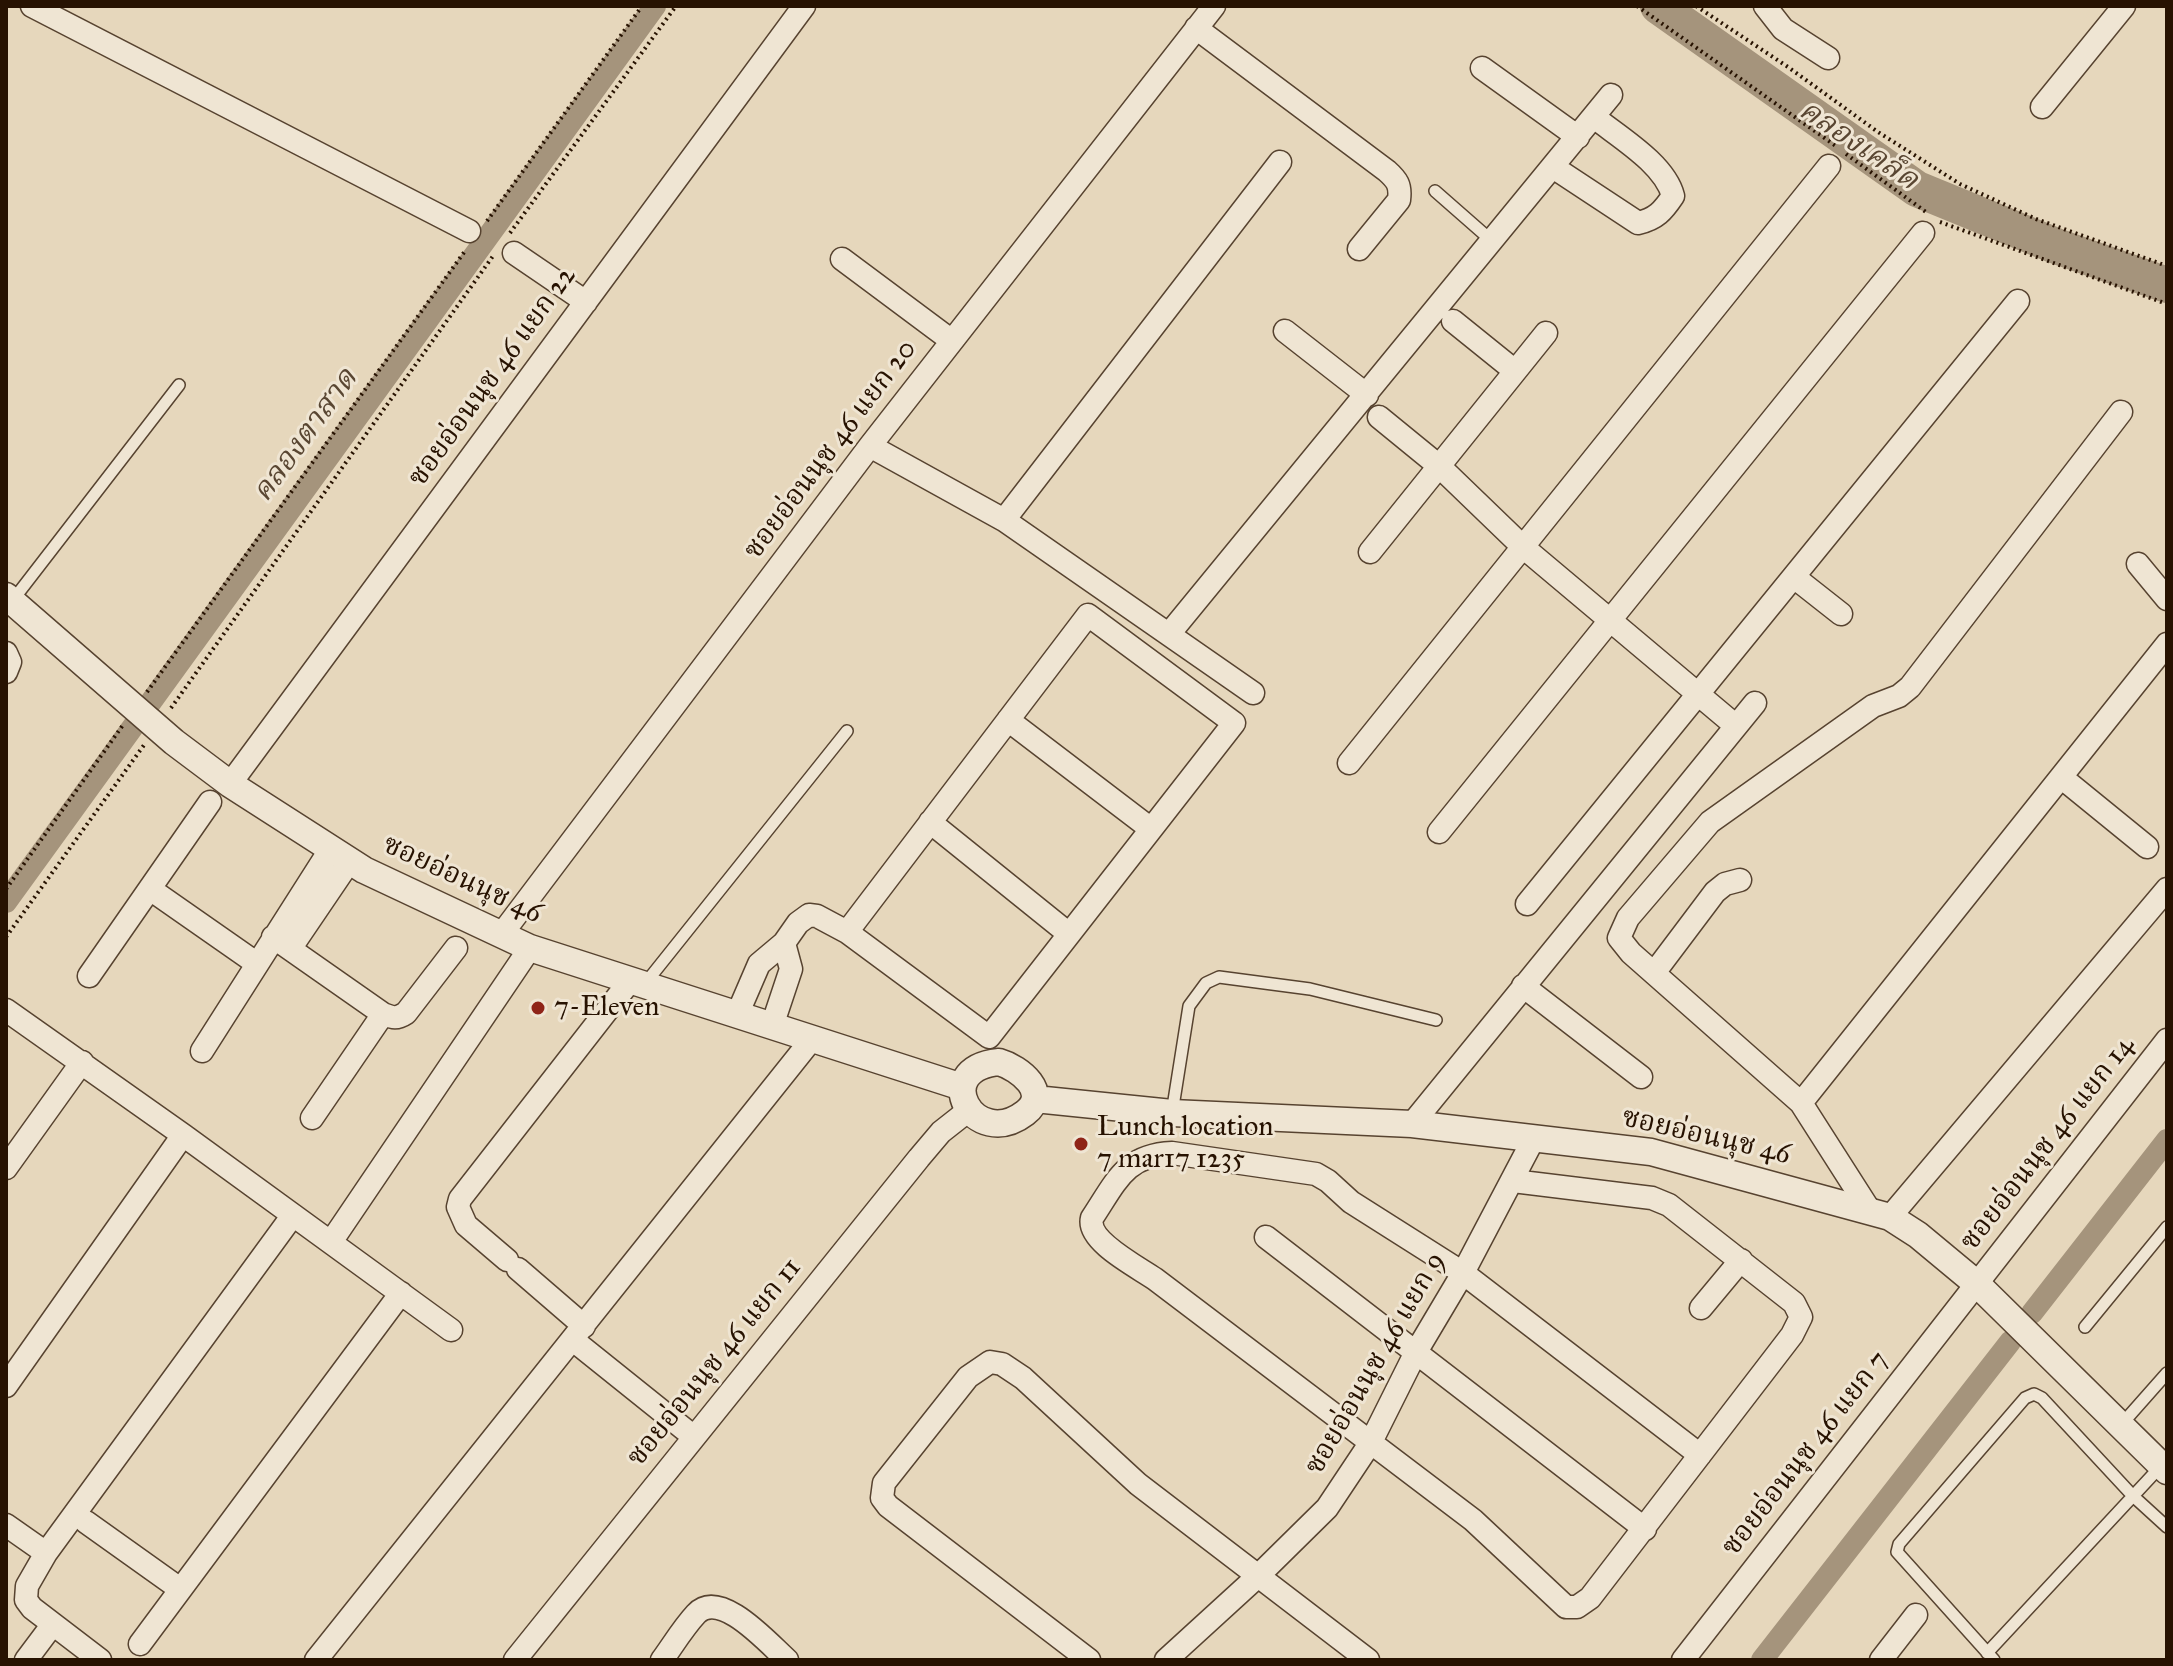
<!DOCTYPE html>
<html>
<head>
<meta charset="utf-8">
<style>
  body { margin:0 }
  #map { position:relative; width:2173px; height:1666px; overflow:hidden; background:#e6d7bc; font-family:"IM FELL Great Primer",serif }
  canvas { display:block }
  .frame { position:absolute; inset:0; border:8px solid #271201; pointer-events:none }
</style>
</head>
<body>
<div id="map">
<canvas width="2173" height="1666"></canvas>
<div class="frame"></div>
</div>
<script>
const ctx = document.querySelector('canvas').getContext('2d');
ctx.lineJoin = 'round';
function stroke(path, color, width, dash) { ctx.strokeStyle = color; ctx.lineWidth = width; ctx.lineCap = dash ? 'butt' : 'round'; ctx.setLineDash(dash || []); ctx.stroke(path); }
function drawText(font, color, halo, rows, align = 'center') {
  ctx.font = font + ' "IM FELL Great Primer","Noto Serif Thai",serif'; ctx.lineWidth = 6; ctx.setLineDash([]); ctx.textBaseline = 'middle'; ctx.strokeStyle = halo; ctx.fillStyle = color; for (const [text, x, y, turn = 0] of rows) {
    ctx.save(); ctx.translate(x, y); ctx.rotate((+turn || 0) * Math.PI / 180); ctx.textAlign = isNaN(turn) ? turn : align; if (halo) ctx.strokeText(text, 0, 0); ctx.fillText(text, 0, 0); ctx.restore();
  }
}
stroke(new Path2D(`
  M 6,902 L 655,6
  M 2032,1313 L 2167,1140
  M 1762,1660 L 2010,1342`), '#a5947c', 22);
stroke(new Path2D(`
  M 1658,6 L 1917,189 L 2056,246 L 2167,285`), '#a5947c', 36);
const service = new Path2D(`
  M 1435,191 L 1492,241
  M 13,600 L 179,385
  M 644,985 L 847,731
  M 1172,1113 L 1189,1006 L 1206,983 L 1219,977 L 1310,989 L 1436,1020
  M 2085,1327 L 2167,1227
  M 2121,1425 L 2167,1373
  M 1987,1653 L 2161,1466
  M 1994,1660 L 1897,1552 L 1899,1544 L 2025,1398 L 2034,1394 L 2042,1398 L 2133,1496 L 2167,1527`);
const minor = new Path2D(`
  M 32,6 L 469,231
  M 1765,6 L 1783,29 L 1828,58
  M 1196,28 L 1387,171 C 1397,180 1401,185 1399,200 L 1359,249
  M 1482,68 L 1578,137
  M 2042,107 L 2124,6
  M 1553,167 L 1638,223 C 1656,219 1663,211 1673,196 C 1665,164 1619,137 1594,117
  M 514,253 L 586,302
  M 842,259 L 952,341
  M 1453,321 L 1515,371
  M 1285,331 L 1367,395
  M 1379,417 L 1439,466 L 1523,547 L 1736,726
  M 870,446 L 1004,520 L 1253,693
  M 1004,520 L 1280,162
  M 1370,552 L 1546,333
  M 2138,564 L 2167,599
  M 1794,577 L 1841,614
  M 1169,634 L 1611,95
  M 6,653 L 10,662 L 6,672
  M 1008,720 L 1151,829
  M 1349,763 L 1829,166
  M 2061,777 L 2147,847
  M 230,784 L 804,6
  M 930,822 L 1069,934
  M 1439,832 L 1923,233
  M 150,889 L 256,963
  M 1527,904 L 2018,301
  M 501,935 L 870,446 L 1214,6
  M 273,937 L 383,1014 C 393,1018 397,1019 406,1013 L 456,948
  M 784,943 L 798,923 L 809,915 L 817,916 L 847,932 L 989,1037 L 1234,723 L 1088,615 L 847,932
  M 290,949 L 349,862
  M 1654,973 L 1715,892 L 1725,884 L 1740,880
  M 89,976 L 210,802
  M 1523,986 L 1641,1077
  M 6,1010 L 183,1135 L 451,1330
  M 737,1015 L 759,964 L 784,943 L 791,969 L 772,1026
  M 202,1051 L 330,850
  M 1801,1103 L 2167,644
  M 312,1118 L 383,1014
  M 1412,1124 L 1755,703
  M 6,1168 L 82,1062
  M 1513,1181 L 1652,1198 L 1669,1205 L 1794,1303 L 1801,1317 L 1792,1335 L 1590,1598 L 1577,1607 L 1566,1607 L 1473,1520 L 1155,1279 C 1138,1267 1086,1241 1092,1218 C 1116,1182 1125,1155 1172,1153 L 1316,1174 L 1328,1181 L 1351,1202 L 1463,1273 L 1700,1455
  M 1870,1211 L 1801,1103 L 1631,953 L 1619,938 L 1628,918 L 1710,822 L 1873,706 L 1899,696 L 1910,687 L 2121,412
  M 1890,1217 L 2167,889
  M 1266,1237 L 1645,1529
  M 331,1242 L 530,948
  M 507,1260 L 466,1225 L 458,1207 L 460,1199 L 630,981
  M 518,1269 L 584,1326
  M 1701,1308 L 1741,1260
  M 573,1340 L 694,1437
  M 6,1386 L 183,1135
  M 86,1522 L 180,1589
  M 6,1525 L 46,1553
  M 140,1644 L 401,1293
  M 26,1660 L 53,1624
  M 100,1660 L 32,1608 L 26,1600 L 27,1586 L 46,1553 L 293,1215
  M 316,1660 L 812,1039
  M 515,1660 L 919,1158 L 941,1132 L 969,1110
  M 662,1660 C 673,1645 683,1628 696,1614 C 720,1588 768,1643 787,1660
  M 1089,1660 L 888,1506 L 882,1498 L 884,1483 L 968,1377 L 990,1362 L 1002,1364 L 1023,1378 L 1138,1484 L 1368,1660
  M 1166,1660 L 1258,1576 L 1327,1508 L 1371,1442 L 1416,1352 L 1463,1273 L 1534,1138
  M 1683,1660 L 2167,1040
  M 1881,1660 L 1916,1615`);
const tertiary = new Path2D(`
  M 6,596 L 174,742 L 230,784 L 364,870 L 530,948 L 962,1087
  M 999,1062 C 1020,1068 1051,1093 1025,1113 C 974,1152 928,1069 999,1062 Z
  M 1035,1099 L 1172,1113 L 1412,1124 L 1651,1152 L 1890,1217 L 1918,1235 L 1977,1284 L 2167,1471`);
stroke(service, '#574330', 14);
stroke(minor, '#574330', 25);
stroke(tertiary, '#574330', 29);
stroke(new Path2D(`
  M 1637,6 L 1836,146
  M 1696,6 L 1788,67 L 1878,132 L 1960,184 L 2036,219 L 2167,266
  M 1846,154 L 1926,212
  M 487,221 L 642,6
  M 1940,222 L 2167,304
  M 510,233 L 676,6
  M 147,692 L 465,251
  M 171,708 L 493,256
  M 6,889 L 123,725
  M 6,937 L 144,745`), '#271201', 4, [2, 4]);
stroke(service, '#efe5d3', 11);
stroke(minor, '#efe5d3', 22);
stroke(tertiary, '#efe5d3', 26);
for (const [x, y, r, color] of [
  [538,1008,8,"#8f2418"],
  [1081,1144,8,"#8f2418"]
]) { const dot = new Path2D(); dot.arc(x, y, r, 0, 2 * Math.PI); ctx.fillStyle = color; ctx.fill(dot); stroke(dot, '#efe5d3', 3); }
drawText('28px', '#271201', '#efe5d3', [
  ["ซอยอ่อนนุช 46 แยก 22",493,377,-54],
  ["ซอยอ่อนนุช 46 แยก 20",831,450,-53],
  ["ซอยอ่อนนุช 46",462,880,25],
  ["ซอยอ่อนนุช 46",1706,1137,13],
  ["ซอยอ่อนนุช 46 แยก 14",2048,1144,-52],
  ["ซอยอ่อนนุช 46 แยก 11",715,1363,-51],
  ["ซอยอ่อนนุช 46 แยก 9",1376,1364,-60],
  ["ซอยอ่อนนุช 46 แยก 7",1806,1454,-52]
]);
drawText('28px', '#271201', '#efe5d3', [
  ["7-Eleven",554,1008],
  ["Lunch location",1097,1128],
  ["7 mar17 1235",1097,1160]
], 'left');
drawText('italic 30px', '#594632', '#efe5d3', [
  ["คลองเคล็ด",1858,146,34],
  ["คลองตาสาด",306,436,-54]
]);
</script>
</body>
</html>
